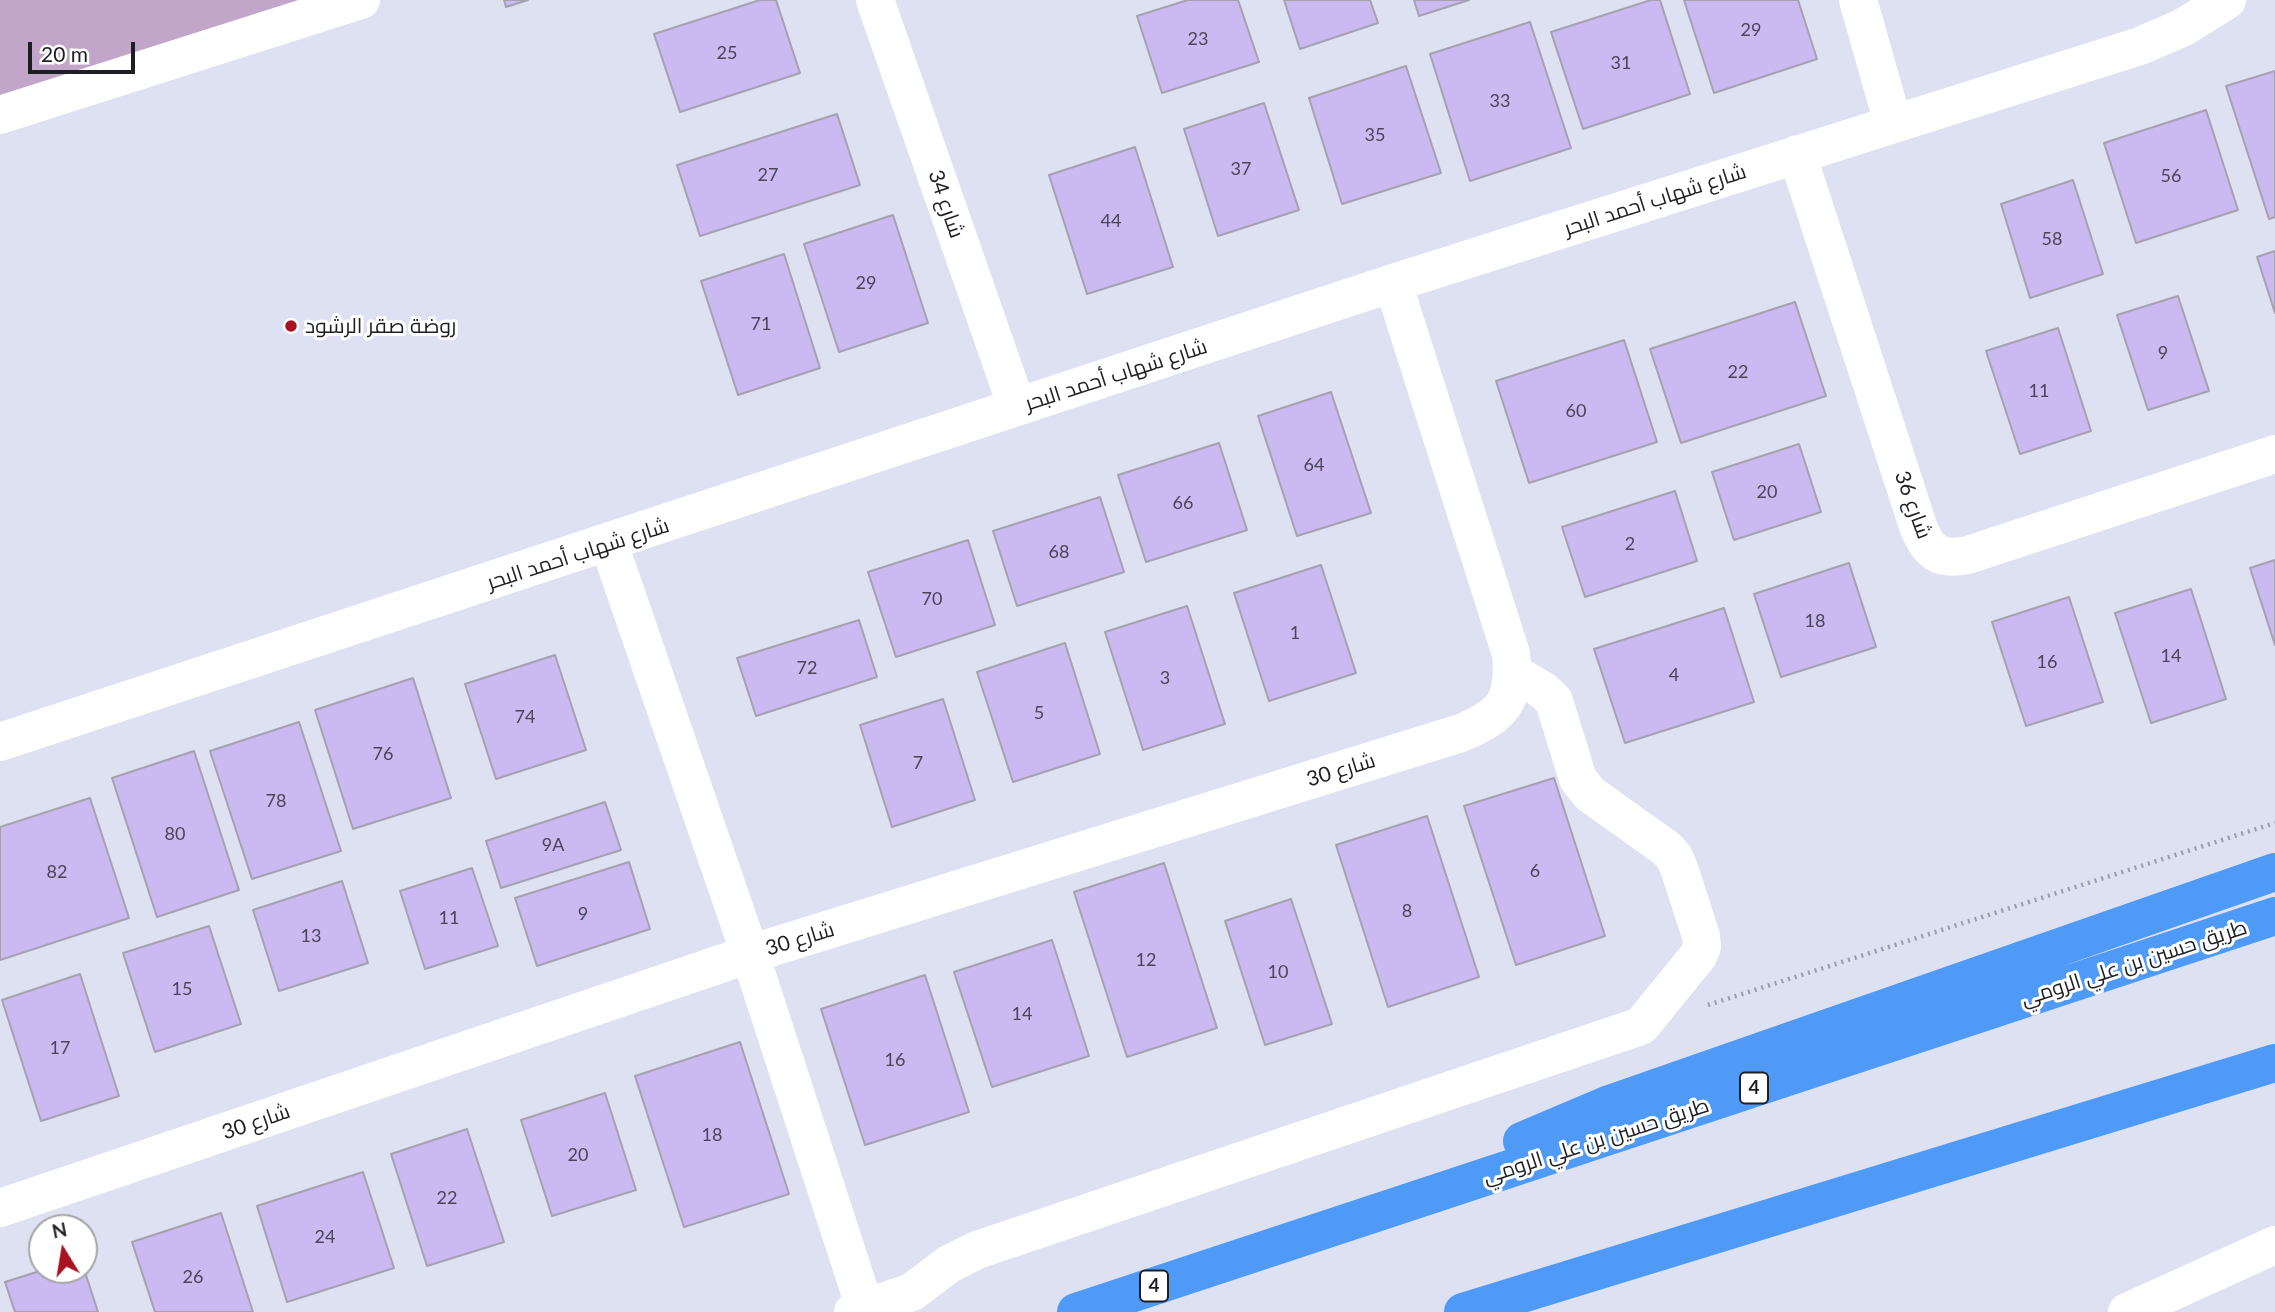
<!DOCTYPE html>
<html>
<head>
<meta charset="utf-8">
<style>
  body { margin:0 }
  #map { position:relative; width:2275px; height:1312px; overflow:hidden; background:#dde1f2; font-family:Lato,sans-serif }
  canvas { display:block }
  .north { position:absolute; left:28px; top:1214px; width:70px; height:70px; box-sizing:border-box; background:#fff; border:2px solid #a5a5a8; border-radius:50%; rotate:349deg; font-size:19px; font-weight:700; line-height:28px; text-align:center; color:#1e1f25 }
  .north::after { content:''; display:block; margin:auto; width:24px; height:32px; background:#a81221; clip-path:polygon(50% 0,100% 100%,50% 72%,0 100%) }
  .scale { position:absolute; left:28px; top:42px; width:107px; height:32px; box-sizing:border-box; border:4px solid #1e1f25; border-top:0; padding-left:9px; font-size:21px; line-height:24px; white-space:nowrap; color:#1e1f25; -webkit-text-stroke:5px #fff; paint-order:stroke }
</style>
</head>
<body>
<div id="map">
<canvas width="2275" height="1312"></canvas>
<div class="north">N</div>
<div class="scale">20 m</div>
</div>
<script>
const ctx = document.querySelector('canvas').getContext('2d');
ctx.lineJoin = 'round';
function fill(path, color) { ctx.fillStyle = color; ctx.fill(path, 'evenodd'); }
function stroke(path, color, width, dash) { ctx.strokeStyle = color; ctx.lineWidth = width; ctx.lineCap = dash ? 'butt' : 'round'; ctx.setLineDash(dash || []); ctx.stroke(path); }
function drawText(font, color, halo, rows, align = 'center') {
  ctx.font = font + ' Lato,Cairo,sans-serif'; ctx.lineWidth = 6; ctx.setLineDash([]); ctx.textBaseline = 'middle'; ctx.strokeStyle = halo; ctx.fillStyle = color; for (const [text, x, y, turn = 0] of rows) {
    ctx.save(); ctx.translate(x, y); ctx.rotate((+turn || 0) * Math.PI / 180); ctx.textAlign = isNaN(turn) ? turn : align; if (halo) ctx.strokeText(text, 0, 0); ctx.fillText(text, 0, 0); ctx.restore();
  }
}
fill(new Path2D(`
  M 0,0 L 305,0 L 0,96 Z`), '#c2a6c9');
const building = new Path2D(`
  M 504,0 L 528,0 L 506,7 Z
  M 760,0 L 776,0 L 800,73 L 680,112 L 654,34 Z
  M 1188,0 L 1238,0 L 1259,62 L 1162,93 L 1137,16 Z
  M 1284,0 L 1370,0 L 1378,23 L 1300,49 Z
  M 1414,0 L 1469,0 L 1419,16 Z
  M 1651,0 L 1660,0 L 1690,94 L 1583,129 L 1551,32 Z
  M 1684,0 L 1798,0 L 1817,59 L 1714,93 Z
  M 1530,22 L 1571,148 L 1470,181 L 1430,54 Z
  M 1406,66 L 1441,173 L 1342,204 L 1309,98 Z
  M 2275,71 L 2275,217 L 2269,219 L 2226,86 Z
  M 1264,103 L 1299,210 L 1218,236 L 1184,129 Z
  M 2206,110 L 2238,210 L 2136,243 L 2104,143 Z
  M 837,114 L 860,185 L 700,236 L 677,165 Z
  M 1135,147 L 1173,267 L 1087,294 L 1049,175 Z
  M 2073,180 L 2103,274 L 2030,298 L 2001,204 Z
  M 893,215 L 928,323 L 839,352 L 804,244 Z
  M 2275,251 L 2275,313 L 2257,257 Z
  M 784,254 L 820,368 L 738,395 L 701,281 Z
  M 2178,296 L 2209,391 L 2148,410 L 2117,315 Z
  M 1795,302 L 1826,396 L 1681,443 L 1650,349 Z
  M 2058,328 L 2091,431 L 2020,454 L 1986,351 Z
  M 1624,340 L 1657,442 L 1529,483 L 1496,381 Z
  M 1331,392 L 1371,513 L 1297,536 L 1258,416 Z
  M 1219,443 L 1247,530 L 1146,562 L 1118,475 Z
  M 1799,444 L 1821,512 L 1734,540 L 1712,472 Z
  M 1675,491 L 1697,561 L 1585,597 L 1562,527 Z
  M 1100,497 L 1124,572 L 1017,606 L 993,531 Z
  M 968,540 L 995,625 L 896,657 L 868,572 Z
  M 2275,560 L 2275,645 L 2250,568 Z
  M 1849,563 L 1876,647 L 1781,677 L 1754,594 Z
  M 1321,565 L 1356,673 L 1269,701 L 1234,593 Z
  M 2191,589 L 2226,699 L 2151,723 L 2115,613 Z
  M 2069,597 L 2103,702 L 2026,726 L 1992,622 Z
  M 1187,606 L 1225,724 L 1143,750 L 1105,632 Z
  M 1724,608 L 1754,702 L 1625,743 L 1594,649 Z
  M 859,620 L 877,677 L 756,716 L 737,658 Z
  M 1065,643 L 1100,754 L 1013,782 L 977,672 Z
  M 555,655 L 586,750 L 496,779 L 465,684 Z
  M 413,678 L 451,798 L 353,829 L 315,710 Z
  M 943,699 L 975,800 L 892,827 L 860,725 Z
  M 299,722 L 341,851 L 252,879 L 210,751 Z
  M 194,751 L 239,890 L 157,917 L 112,778 Z
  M 1554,778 L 1605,936 L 1516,965 L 1464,806 Z
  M 90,798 L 129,918 L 0,960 L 0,827 Z
  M 605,802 L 621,850 L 501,888 L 486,841 Z
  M 1427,816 L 1479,977 L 1388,1007 L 1336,845 Z
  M 629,862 L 650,929 L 537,966 L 515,898 Z
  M 1164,863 L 1217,1028 L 1127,1057 L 1074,892 Z
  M 472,868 L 498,946 L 425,969 L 400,891 Z
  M 342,881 L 368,963 L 279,991 L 253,910 Z
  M 1291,899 L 1332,1024 L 1265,1045 L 1225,921 Z
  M 209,926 L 241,1024 L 155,1052 L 123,953 Z
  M 1052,940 L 1089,1056 L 992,1087 L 954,972 Z
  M 80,974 L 119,1096 L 41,1121 L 2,1000 Z
  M 925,975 L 969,1112 L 865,1145 L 821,1009 Z
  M 740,1042 L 789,1194 L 684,1227 L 635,1076 Z
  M 605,1093 L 636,1190 L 552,1216 L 521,1120 Z
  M 467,1129 L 504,1242 L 427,1266 L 391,1154 Z
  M 363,1172 L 394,1268 L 287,1302 L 257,1206 Z
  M 221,1213 L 253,1312 L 155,1312 L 132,1242 Z
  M 84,1269 L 98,1312 L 15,1312 L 5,1282 L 43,1270 Z`);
fill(building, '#cabaf1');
stroke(building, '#a5a1b1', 2);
stroke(new Path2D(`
  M 1708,1005 L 2275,823`), '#999ca9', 4.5, [2, 5]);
stroke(new Path2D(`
  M 875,0 L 1017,407
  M 1858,0 L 1893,123
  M 0,115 L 361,0
  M 1797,154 L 1918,526 C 1928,552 1939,561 1968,555 L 2275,454
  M 609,544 L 750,954 L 865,1308
  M 0,742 L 1393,283 L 2140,46 L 2182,28 L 2227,0
  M 0,1208 L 750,954 L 1461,733 C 1504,715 1515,701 1511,654 L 1393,283
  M 853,1312 L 912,1292 L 949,1264 L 977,1250 L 1641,1026 L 1698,956 L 1702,947 L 1701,936 L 1679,868 L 1674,857 L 1667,849 L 1590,794 L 1578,779 L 1554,701 L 1544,691 L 1512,672
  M 2127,1312 L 2275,1245`), '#fff', 38);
stroke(new Path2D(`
  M 1522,1141 L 1607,1105 L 2275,872
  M 1076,1312 L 2275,916
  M 1463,1312 L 2275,1063`), '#4e9af6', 38);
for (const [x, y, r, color] of [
  [291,326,7,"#a81221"]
]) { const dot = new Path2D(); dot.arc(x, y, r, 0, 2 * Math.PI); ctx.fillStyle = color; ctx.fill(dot); stroke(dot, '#fff', 2.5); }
drawText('18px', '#494658', null, [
  ["29",1751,30],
  ["23",1198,39],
  ["25",727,53],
  ["31",1621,63],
  ["33",1500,101],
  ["35",1375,135],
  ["37",1241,169],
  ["27",768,175],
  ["56",2171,176],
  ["44",1111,221],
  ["58",2052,239],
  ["29",866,283],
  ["71",761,324],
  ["9",2163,353],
  ["22",1738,372],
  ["11",2039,391],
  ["60",1576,411],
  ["64",1314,465],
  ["20",1767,492],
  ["66",1183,503],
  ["2",1630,544],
  ["68",1059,552],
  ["70",932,599],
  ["18",1815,621],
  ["1",1295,633],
  ["14",2171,656],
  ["16",2047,662],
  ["72",807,668],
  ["4",1674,675],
  ["3",1165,678],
  ["5",1039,713],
  ["74",525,717],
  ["76",383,754],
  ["7",918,763],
  ["78",276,801],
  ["80",175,834],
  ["9A",553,845],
  ["6",1535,871],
  ["82",57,872],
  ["8",1407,911],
  ["9",583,914],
  ["11",449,918],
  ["13",311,936],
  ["12",1146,960],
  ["10",1278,972],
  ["15",182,989],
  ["14",1022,1014],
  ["17",60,1048],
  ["16",895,1060],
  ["18",712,1135],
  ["20",578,1155],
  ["22",447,1198],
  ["24",325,1237],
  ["26",193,1277]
]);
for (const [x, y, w] of [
  [1754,1088,28],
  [1154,1286,28]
]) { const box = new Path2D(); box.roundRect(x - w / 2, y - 15.5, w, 31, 5); ctx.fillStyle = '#fff'; ctx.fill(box); stroke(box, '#1e1f25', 2); }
drawText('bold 19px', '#1e1f25', null, [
  ["4",1754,1088],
  ["4",1154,1286]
]);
drawText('21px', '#1e1f25', '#fff', [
  ["شارع شهاب أحمد البحر",1655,200,-18],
  ["شارع 34",946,204,71],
  ["شارع شهاب أحمد البحر",1116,375,-18],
  ["شارع 36",1913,505,70],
  ["شارع شهاب أحمد البحر",578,554,-18],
  ["شارع 30",1341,770,-17],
  ["شارع 30",800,939,-17],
  ["طريق حسين بن علي الرومي",2134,963,-18],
  ["شارع 30",256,1122,-19],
  ["طريق حسين بن علي الرومي",1596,1141,-18]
]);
drawText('21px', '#1e1f25', '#fff', [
  ["روضة صقر الرشود",305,326]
], 'left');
</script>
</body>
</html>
